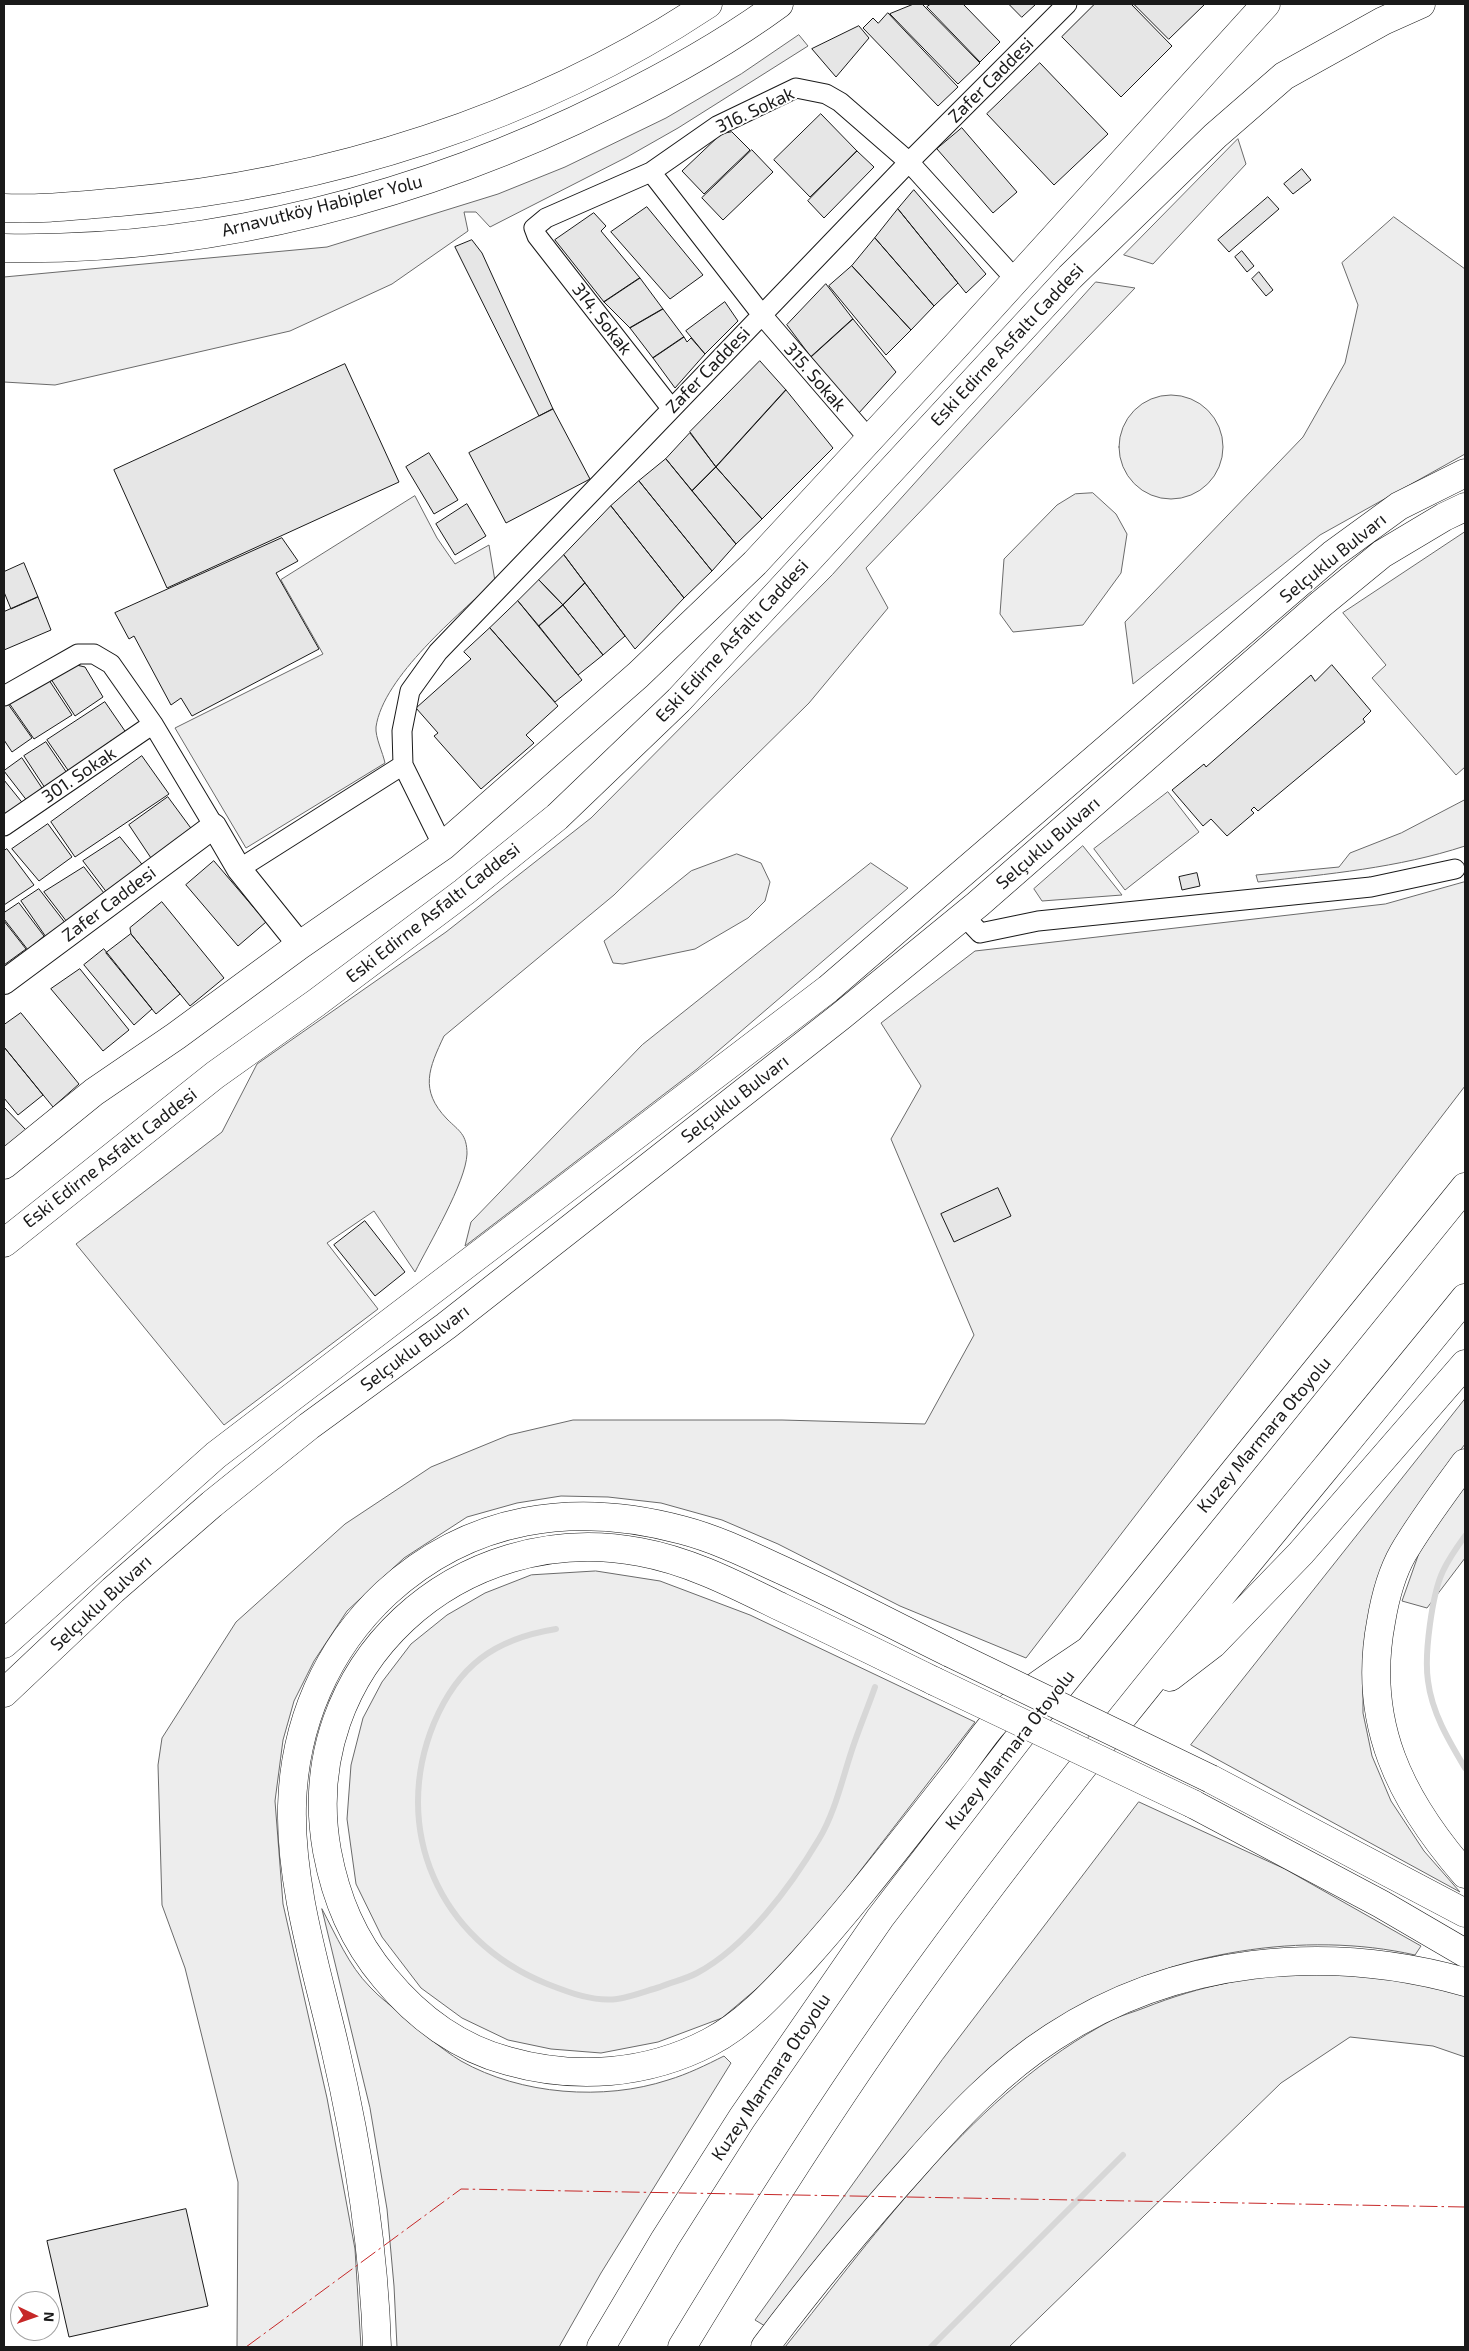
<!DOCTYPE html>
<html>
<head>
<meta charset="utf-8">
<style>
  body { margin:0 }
  #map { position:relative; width:1469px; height:2351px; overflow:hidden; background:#fff; font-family:"Exo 2",sans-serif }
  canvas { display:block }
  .frame { position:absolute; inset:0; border:5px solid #1a1a1a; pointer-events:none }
  .north { position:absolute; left:10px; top:2291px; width:50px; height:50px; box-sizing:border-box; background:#fff; border:1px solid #a3a3a3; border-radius:50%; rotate:93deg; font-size:14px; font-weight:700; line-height:20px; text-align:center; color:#1a1a1a }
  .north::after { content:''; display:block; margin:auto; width:18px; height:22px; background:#c62828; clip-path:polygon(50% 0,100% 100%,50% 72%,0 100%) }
</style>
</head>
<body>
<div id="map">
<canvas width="1469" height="2351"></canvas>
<div class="frame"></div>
<div class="north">N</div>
</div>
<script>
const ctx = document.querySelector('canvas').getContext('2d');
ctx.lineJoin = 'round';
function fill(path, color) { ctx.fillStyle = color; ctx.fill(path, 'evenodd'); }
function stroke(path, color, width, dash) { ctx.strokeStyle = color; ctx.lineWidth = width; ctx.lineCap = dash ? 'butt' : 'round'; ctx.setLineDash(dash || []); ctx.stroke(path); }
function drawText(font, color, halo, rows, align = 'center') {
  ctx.font = font + ' "Exo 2",sans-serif'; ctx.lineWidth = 4; ctx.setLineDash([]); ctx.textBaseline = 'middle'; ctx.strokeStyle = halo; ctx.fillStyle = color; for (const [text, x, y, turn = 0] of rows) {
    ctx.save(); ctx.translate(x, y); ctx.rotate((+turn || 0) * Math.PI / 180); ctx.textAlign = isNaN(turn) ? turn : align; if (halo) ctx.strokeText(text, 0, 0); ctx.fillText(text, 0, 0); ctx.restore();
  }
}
const green = new Path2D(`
  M 799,35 L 808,46 L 678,128 L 627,157 L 490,227 L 476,212 L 464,212 L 468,231 L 392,284 L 290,331 L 55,385 L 4,382 L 4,277 L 327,247 L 498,194 L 565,167 L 666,118 L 741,74 Z
  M 1238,139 L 1246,164 L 1153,264 L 1124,255 Z
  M 1394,217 L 1465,269 L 1465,454 L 1320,535 L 1133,684 L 1125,622 L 1303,437 L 1345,363 L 1358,305 L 1342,263 Z
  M 1096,282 L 1135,288 L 866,568 L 888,608 L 809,703 L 614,895 L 444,1036 C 429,1068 419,1090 447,1119 C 459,1131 467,1134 467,1154 C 466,1182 429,1244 415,1272 L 374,1211 L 327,1243 L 378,1309 L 224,1425 L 76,1244 L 222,1132 L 257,1064 L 446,932 L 591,818 L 832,575 Z
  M1119 447a52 52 0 1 1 104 0a52 52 0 1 1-104 0Z
  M 1093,493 L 1116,514 L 1127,534 L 1121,573 L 1083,625 L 1013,632 L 1000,614 L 1004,559 L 1057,505 L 1075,494 Z
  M 415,496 L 437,538 L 455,564 L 489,545 L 495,581 C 459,614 383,677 376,727 C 375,737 383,753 385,763 L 246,848 L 175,728 L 323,654 L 281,580 Z
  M 1465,532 L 1465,767 L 1456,775 L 1372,678 L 1386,665 L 1343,613 Z
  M 1168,792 L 1199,832 L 1125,890 L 1094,849 Z
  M 1465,800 L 1465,846 C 1398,868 1328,874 1258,882 L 1256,875 L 1339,867 L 1350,853 L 1401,833 Z
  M 1083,846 L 1122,895 L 1042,901 L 1034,889 Z
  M 737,854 L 761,863 L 770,882 L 765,901 L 748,918 L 695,949 L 623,964 L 613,963 L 604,941 L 691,871 Z
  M 871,863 L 908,888 L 697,1069 L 465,1246 L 471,1222 L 642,1045 Z
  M 1465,882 L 1465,1086 L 1026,1658 L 900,1606 L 778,1544 L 722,1520 L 661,1503 L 608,1497 L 561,1496 L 517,1503 L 467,1517 L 404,1558 L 347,1611 L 314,1661 L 294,1701 L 283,1740 L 275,1801 L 283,1904 L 327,2098 L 355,2249 L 361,2347 L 237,2347 L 238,2182 L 185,1968 L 162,1905 L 158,1765 L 162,1738 L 236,1622 L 345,1524 L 431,1467 L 509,1435 L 573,1420 L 782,1420 L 925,1424 L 974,1335 L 891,1139 L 921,1086 L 881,1023 L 975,951 L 1385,904 Z
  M 1465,1399 L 1465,1444 L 1418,1507 L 1363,1658 L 1363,1713 L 1372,1756 L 1391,1801 L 1424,1851 L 1460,1892 L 1191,1745 Z
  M 1465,1482 L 1465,1558 L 1427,1608 L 1402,1601 L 1419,1553 Z
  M 596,1571 L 660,1581 L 750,1615 L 975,1722 L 793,1958 L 722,2018 L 658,2042 L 601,2053 L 551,2049 L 508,2040 L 462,2018 L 421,1988 L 382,1937 L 356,1884 L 347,1819 L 351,1765 L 363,1718 L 382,1682 L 411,1644 L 447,1615 L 485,1593 L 531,1575 Z
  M 1139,1802 L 1285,1869 L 1421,1946 L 1415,1955 C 1305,1930 1171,1952 1073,2010 C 1059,2018 1046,2028 1032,2037 L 765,2326 L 755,2320 L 942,2060 Z
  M 322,1909 C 336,1935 349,1966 370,1987 C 380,1998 393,2007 404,2017 C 422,2032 441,2049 461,2061 C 521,2095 604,2101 668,2080 C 688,2074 706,2065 724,2056 L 731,2063 L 601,2273 L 559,2347 L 397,2347 L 394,2286 L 387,2209 L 370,2108 Z
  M 1313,1971 L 1422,1983 L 1465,1996 L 1465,2057 L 1433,2046 L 1350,2037 L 1281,2083 L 1009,2347 L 785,2347 C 880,2229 975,2092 1112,2020 C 1122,2015 1134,2012 1144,2008 C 1202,1985 1252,1976 1313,1971 Z`);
fill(green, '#ededed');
stroke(green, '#6a6a6a', 1);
stroke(new Path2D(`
  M 1465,1536 C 1457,1547 1449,1558 1443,1571 C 1432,1594 1424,1655 1428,1681 C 1432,1713 1449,1741 1465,1768
  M 556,1629 C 494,1639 458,1666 434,1723 C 390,1830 440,1940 545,1983 C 568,1992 592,2002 617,1999 C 632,1997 646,1991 660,1987 C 672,1982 686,1979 697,1973 C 746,1947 791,1886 819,1839 C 834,1814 841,1784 850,1756 C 857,1733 867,1710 875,1687
  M 931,2347 L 1123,2155`), '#d7d7d7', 6);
const building = new Path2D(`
  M 914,4 L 922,4 L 980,63 L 958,84 L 890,14 Z
  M 931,4 L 963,4 L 1000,42 L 980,62 L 927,7 Z
  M 1009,4 L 1036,4 L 1022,17 Z
  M 1095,4 L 1131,4 L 1172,46 L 1121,97 L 1062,37 Z
  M 1134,4 L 1205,4 L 1169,39 Z
  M 888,13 L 958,87 L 938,106 L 863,28 L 873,18 L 878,23 Z
  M 859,26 L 869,38 L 836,77 L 812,49 Z
  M 1040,63 L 1108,134 L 1054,185 L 987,114 Z
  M 821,114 L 857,151 L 810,197 L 774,160 Z
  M 962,128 L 1017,192 L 993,213 L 937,149 Z
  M 732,132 L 750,150 L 704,194 L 682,171 L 721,134 Z
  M 752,150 L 773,172 L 723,220 L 702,198 Z
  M 857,151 L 874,167 L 824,218 L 808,201 Z
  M 1302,169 L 1311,180 L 1293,194 L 1284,184 Z
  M 914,190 L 986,274 L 966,293 L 898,209 Z
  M 1268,197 L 1279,209 L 1229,252 L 1218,240 Z
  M 647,207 L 703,275 L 670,299 L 611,232 Z
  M 898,209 L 958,283 L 934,306 L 875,238 Z
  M 594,213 L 606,226 L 601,231 L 640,278 L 604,302 L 555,240 Z
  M 875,238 L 934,306 L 911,330 L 852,266 Z
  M 472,240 L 482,253 L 553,409 L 539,416 L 455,247 Z
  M 1242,251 L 1254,266 L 1247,272 L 1235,257 Z
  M 852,266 L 911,330 L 886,355 L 829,286 Z
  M 1259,272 L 1273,290 L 1266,296 L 1252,279 Z
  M 640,278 L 663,309 L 630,328 L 604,302 Z
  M 826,284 L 853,319 L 811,357 L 787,325 Z
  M 725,302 L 738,321 L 705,354 L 686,331 Z
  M 663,309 L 684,337 L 653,358 L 630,328 Z
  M 853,319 L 896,372 L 858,414 L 811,357 Z
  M 684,337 L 687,342 L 691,338 L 705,354 L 675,388 L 653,358 Z
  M 760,361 L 786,390 L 716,467 L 690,432 Z
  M 345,364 L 399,482 L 167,588 L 114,470 Z
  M 786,390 L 833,448 L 762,519 L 716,467 Z
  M 553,409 L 590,479 L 506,523 L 469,453 Z
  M 690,433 L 716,467 L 692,491 L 666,459 Z
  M 429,453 L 458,500 L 434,514 L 406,467 Z
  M 666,459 L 736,544 L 712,571 L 639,481 Z
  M 716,467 L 762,519 L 736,544 L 692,491 Z
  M 639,481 L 712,571 L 684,598 L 611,506 Z
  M 467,504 L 486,536 L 455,555 L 436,524 Z
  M 611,506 L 684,598 L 635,649 L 564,555 Z
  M 282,538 L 298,561 L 276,573 L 319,649 L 192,716 L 181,698 L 171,705 L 134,636 L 129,639 L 115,613 Z
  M 564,555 L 585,583 L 563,605 L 539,580 Z
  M 24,563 L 38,597 L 11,609 L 4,592 L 4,572 Z
  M 539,580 L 563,605 L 539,626 L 518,601 Z
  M 585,583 L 625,636 L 603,655 L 563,605 Z
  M 38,597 L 51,630 L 4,650 L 4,612 Z
  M 518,601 L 582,680 L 555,702 L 490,628 Z
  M 563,605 L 603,655 L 578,675 L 539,626 Z
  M 490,628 L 558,706 L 526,735 L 534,743 L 481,789 L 434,736 L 438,733 L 416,708 L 471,659 L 464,652 Z
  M 68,663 L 85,667 L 103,697 L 75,716 L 49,676 Z
  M 1332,665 L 1371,711 L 1363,719 L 1365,722 L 1258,811 L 1254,807 L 1251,810 L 1254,813 L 1227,836 L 1211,819 L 1203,826 L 1172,790 L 1204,764 L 1206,767 L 1311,675 L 1315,681 Z
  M 47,677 L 72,715 L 34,739 L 9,703 Z
  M 105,702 L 127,734 L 70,773 L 47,740 Z
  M 8,704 L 32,738 L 12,752 L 4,740 L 4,707 Z
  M 46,742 L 69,776 L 47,791 L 24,756 Z
  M 142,756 L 169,794 L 75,857 L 51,822 Z
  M 22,758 L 44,791 L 28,802 L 4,771 Z
  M 4,780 L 25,806 L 4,819 Z
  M 168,797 L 193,831 L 153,861 L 129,825 Z
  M 48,824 L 72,857 L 39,881 L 12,849 Z
  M 120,837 L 145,868 L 108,894 L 83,861 Z
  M 7,849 L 34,885 L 4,905 L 4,851 Z
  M 214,861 L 266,922 L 238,946 L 186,885 Z
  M 84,867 L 107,897 L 67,922 L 44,892 Z
  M 1197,873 L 1200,886 L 1182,890 L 1179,877 Z
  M 39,889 L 66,924 L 46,937 L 21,901 Z
  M 162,902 L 224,978 L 190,1006 L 131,934 L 130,928 Z
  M 19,903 L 44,936 L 28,950 L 4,919 L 4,913 Z
  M 4,921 L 26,949 L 4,965 Z
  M 131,934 L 180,994 L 156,1014 L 106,953 Z
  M 104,949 L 152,1009 L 134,1025 L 84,965 Z
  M 80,969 L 129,1030 L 103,1051 L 51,989 Z
  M 21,1013 L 79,1084 L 53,1107 L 4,1047 L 4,1025 Z
  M 4,1047 L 43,1095 L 18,1115 L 4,1098 Z
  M 4,1107 L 26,1130 L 4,1150 Z
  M 998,1188 L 1011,1216 L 954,1242 L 941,1214 Z
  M 365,1221 L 405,1272 L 375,1296 L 334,1245 Z
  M 186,2209 L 208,2306 L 69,2337 L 47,2241 Z`);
fill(building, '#e6e6e6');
stroke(building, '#1a1a1a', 1);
const minor = new Path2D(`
  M 651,172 L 762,315 L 869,439
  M 671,408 L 537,236 L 534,228 L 546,218 L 651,172 L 717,126 L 796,88 L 826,94 L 840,102 L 909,162 L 1015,279
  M 4,696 L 78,654 L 94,654 L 111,664 L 153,724 L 214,826
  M 4,826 L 153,724
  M 443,846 L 403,765 L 402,731 L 410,691 L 438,652 L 909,162 L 1067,4
  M 239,869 L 403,765
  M 964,916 L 980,933 L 1038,921 L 1371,887 L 1455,869`);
const tertiary = new Path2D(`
  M 4,982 L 214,826 L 239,869 L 300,945`);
const primary = new Path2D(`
  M 4,1165 L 94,1092 L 176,1036 L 300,945 L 443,846 L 638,675 L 755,563 L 955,347 L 1266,4
  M 4,1243 L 215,1075 L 316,1003 L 464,892 L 557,817 L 679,700 L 1070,277 L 1215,136 L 1284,76 L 1383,21 L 1421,4
  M 4,1644 L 216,1455 L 828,989 L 1333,554 L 1399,506 L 1465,473
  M 4,1693 L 113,1590 L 212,1504 L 309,1426 L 446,1326 L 841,1016 L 978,904 L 1321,604 L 1382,554 L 1444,517 L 1465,507`);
const trunk = new Path2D(`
  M 4,208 C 43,210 82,205 120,202 C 327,184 535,119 708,4
  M 4,248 C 213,252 425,196 611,103 C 670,74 726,43 779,4`);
const motorway = new Path2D(`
  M 1465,1463 C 1444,1492 1421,1522 1403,1553 C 1391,1574 1385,1598 1381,1622 C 1362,1723 1400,1799 1465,1874
  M 1170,1677 L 1213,1644 L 1301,1553 L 1465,1364
  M 934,1681 C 883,1656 832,1631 781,1607 C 736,1585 690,1561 640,1552 C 460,1518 294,1666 327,1851 C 336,1899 353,1940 385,1978 C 417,2017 459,2048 508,2061 C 575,2080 647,2075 710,2042 C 746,2023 774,1992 802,1962 C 857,1901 906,1836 957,1772 C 974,1750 990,1724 1011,1706 C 1034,1686 1062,1669 1088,1651
  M 1211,1779 L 1465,1913
  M 1193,1804 L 1381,1904 L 1465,1953
  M 377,2347 C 374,2245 358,2147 335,2048 C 317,1970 290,1887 292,1806 C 294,1725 326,1649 386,1593 C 470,1516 574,1501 682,1530 C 713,1538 743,1552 773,1566 C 833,1593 891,1624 950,1653
  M 601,2347 L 665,2239 L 742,2118 L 880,1918 L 1035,1717 L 1465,1187
  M 682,2347 C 759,2220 839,2093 927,1972 C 1096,1740 1284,1521 1465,1298
  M 765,2347 C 812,2284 862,2224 915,2165 C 956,2118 1000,2071 1053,2037 C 1175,1957 1327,1943 1465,1982`);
stroke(minor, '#1a1a1a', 21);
stroke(tertiary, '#1a1a1a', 26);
stroke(primary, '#1a1a1a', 29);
stroke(trunk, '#1a1a1a', 29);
stroke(motorway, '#1a1a1a', 29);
stroke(minor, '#fff', 19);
stroke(tertiary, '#fff', 24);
stroke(primary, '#fff', 28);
stroke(trunk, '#fff', 28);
stroke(motorway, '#fff', 28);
const motorwayBridge = new Path2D(`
  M 950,1653 L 1211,1779
  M 934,1681 L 1193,1804`);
stroke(motorwayBridge, '#1a1a1a', 29, []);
stroke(motorwayBridge, '#fff', 28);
stroke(new Path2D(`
  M 246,2347 L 461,2189 L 1465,2207`), '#c62828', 1, [18, 4, 2.5, 4]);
drawText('18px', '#1a1a1a', '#fff', [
  ["Zafer Caddesi",991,80,-45],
  ["316. Sokak",755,110,-25],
  ["Arnavutköy Habipler Yolu",322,206,-14],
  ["314. Sokak",602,319,52],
  ["Eski Edirne Asfaltı Caddesi",1007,345,-47],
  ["Zafer Caddesi",708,370,-46],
  ["315. Sokak",815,377,49],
  ["Selçuklu Bulvarı",1333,558,-39],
  ["Eski Edirne Asfaltı Caddesi",732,641,-47],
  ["301. Sokak",79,775,-34],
  ["Selçuklu Bulvarı",1048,843,-41],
  ["Zafer Caddesi",109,904,-37],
  ["Eski Edirne Asfaltı Caddesi",433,913,-38],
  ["Selçuklu Bulvarı",735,1099,-38],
  ["Eski Edirne Asfaltı Caddesi",110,1158,-38],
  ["Selçuklu Bulvarı",415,1348,-37],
  ["Kuzey Marmara Otoyolu",1264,1435,-50],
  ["Selçuklu Bulvarı",101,1603,-43],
  ["Kuzey Marmara Otoyolu",1010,1750,-52],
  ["Kuzey Marmara Otoyolu",771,2077,-56]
]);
</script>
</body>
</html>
